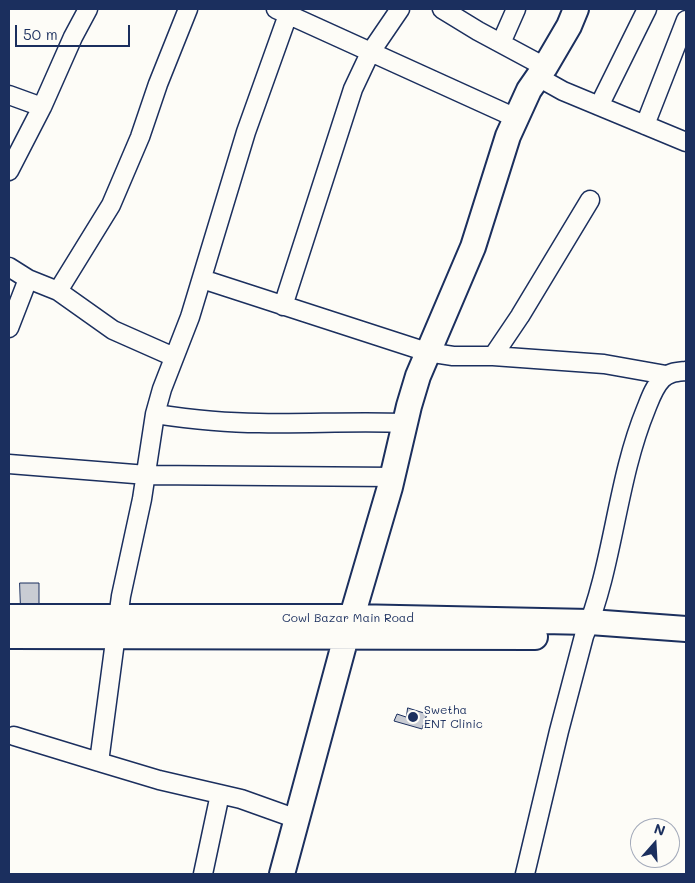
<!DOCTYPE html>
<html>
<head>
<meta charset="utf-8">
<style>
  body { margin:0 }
  #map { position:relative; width:695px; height:883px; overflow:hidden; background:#fdfcf7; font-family:Mali,sans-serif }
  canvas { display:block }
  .frame { position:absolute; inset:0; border:10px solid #1b2f5e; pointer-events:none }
  .north { position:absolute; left:630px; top:818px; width:50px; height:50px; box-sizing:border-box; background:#fdfcf7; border:1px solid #a3aaba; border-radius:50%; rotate:19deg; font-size:14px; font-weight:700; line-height:20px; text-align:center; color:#1b2f5e }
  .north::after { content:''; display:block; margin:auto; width:18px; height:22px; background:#1b2f5e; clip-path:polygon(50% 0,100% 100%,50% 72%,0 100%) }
  .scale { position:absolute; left:15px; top:25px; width:115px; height:22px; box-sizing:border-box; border:2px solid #1b2f5e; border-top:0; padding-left:6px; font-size:15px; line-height:18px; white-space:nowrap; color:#1b2f5e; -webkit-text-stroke:4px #fdfcf7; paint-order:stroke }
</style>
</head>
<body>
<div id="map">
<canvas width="695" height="883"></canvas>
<div class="frame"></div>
<div class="north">N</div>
<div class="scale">50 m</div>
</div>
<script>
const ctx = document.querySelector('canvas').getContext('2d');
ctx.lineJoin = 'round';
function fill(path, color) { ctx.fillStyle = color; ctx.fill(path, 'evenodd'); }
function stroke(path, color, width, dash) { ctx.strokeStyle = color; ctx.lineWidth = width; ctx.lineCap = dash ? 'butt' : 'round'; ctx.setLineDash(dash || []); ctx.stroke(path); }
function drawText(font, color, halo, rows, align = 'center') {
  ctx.font = font + ' Mali,sans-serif'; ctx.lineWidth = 4; ctx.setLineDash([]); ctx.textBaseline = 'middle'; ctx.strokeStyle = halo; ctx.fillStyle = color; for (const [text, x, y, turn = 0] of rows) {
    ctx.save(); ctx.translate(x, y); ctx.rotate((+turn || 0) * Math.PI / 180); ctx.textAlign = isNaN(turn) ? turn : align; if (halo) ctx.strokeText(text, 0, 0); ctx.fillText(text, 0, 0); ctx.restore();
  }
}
const building = new Path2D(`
  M 20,583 L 39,583 L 39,611 L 21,611 Z
  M 408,708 L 427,714 L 422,729 L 394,721 L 397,714 L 406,717 Z`);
fill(building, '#c9ccd3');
stroke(building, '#1b2f5e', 1);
const street = new Path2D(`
  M 276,9 L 516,118
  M 290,9 L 246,132 L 190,317 L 162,389 L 155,414 L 142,499 L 121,596 L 99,762 L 159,780 L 241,799 L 297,819
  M 442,9 L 478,31 L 545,67
  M 501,43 L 516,9
  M 538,77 L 563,91 L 686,142
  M 9,95 L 42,107
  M 599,106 L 647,9
  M 645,125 L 686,20
  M 9,171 L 42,107 L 73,37 L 88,9
  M 9,267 L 28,279 L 58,291 L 113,330 L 174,357
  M 202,279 L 427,352 L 453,356 L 493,356 L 604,364 L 666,375
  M 58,291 L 111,205 L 140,137 L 158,84 L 188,9
  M 283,306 L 353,89 L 370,53 L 400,9
  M 9,328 L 28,279
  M 493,356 L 520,316 L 590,200
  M 155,414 C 189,419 224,423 259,423 C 307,424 356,421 405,423
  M 9,464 L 147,475 L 393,477
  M 14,736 L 99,762
  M 203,874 L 220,794
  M 525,874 L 559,731 L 584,636 C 614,564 616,482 646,409 C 650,399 654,387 662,379 C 669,372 677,372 686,371`);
const secondary = new Path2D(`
  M 9,617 L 352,617 L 590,622 L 686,629
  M 9,636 L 535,637
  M 282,874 L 346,637 L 390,487 L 409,406 L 418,376 L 473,247 L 508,136 L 529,90 L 545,67 L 569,26 L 576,9`);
stroke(street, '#1b2f5e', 21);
stroke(secondary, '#1b2f5e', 28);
stroke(street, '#fdfcf7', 18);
stroke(secondary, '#fdfcf7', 24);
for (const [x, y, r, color] of [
  [413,717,6,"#1b2f5e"]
]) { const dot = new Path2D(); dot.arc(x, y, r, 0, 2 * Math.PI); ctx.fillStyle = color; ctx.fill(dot); stroke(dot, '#fdfcf7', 2); }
drawText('12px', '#1b2f5e', '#fdfcf7', [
  ["Cowl Bazar Main Road",348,618]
]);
drawText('12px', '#1b2f5e', '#fdfcf7', [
  ["Swetha",424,710],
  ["ENT Clinic",424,724]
], 'left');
</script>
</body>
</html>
